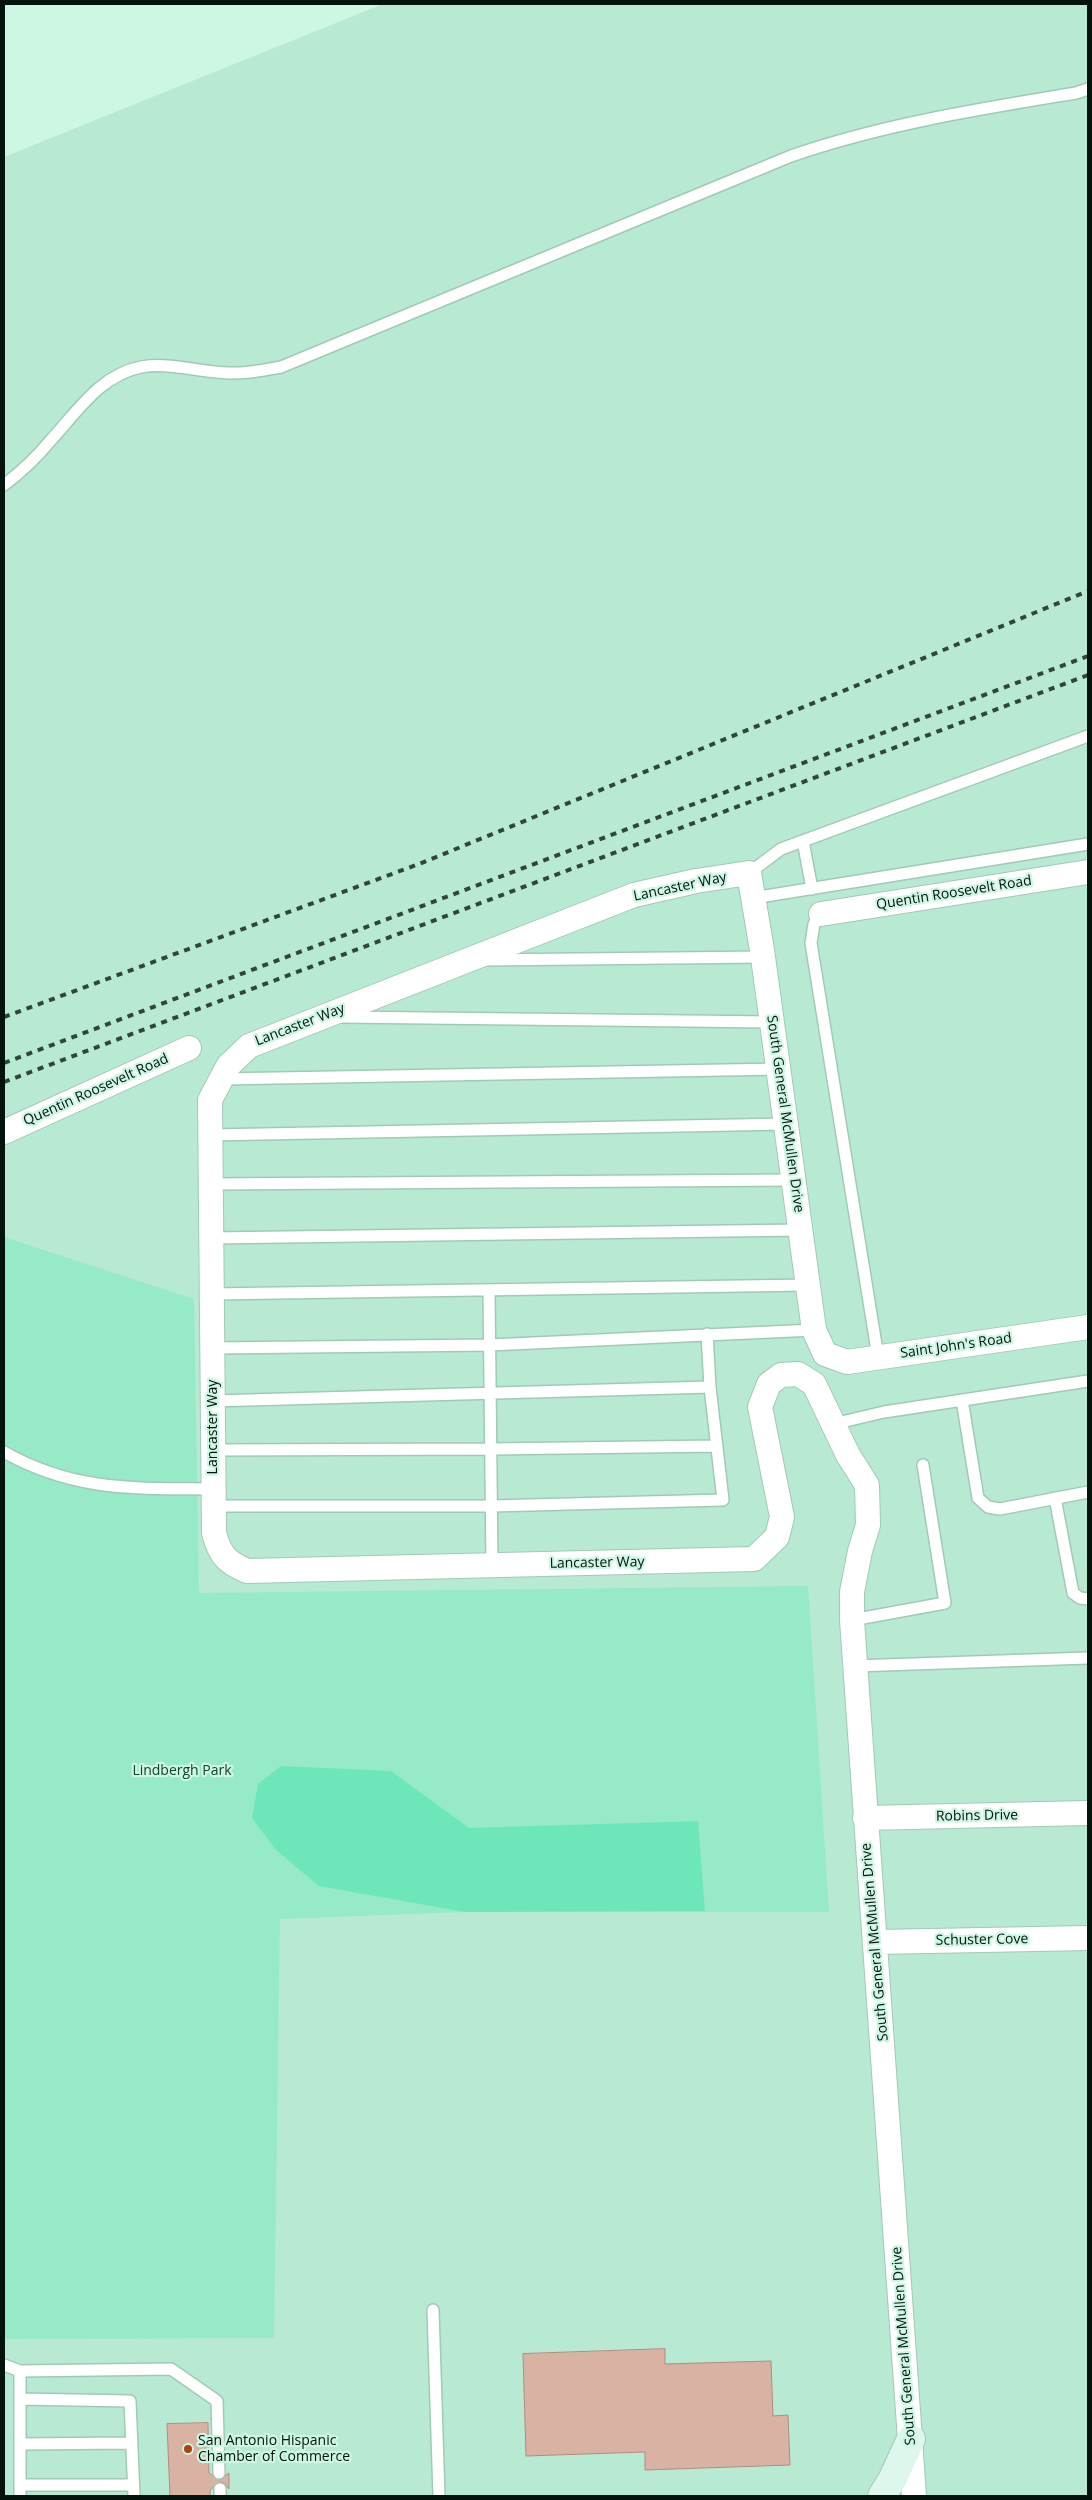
<!DOCTYPE html>
<html>
<head>
<meta charset="utf-8">
<style>
  body { margin:0 }
  #map { position:relative; width:1092px; height:2500px; overflow:hidden; background:#cdf6e3; font-family:"Open Sans",sans-serif }
  canvas { display:block }
  .frame { position:absolute; inset:0; border:5px solid #05130d; pointer-events:none }
</style>
</head>
<body>
<div id="map">
<canvas width="1092" height="2500"></canvas>
<div class="frame"></div>
</div>
<script>
const ctx = document.querySelector('canvas').getContext('2d');
ctx.lineJoin = 'round';
function fill(path, color) { ctx.fillStyle = color; ctx.fill(path, 'evenodd'); }
function stroke(path, color, width, dash) { ctx.strokeStyle = color; ctx.lineWidth = width; ctx.lineCap = dash ? 'butt' : 'round'; ctx.setLineDash(dash || []); ctx.stroke(path); }
function drawText(font, color, halo, rows, align = 'center') {
  ctx.font = font + ' "Open Sans",sans-serif'; ctx.lineWidth = 4.5; ctx.setLineDash([]); ctx.textBaseline = 'middle'; ctx.strokeStyle = halo; ctx.fillStyle = color; for (const [text, x, y, turn = 0] of rows) {
    ctx.save(); ctx.translate(x, y); ctx.rotate((+turn || 0) * Math.PI / 180); ctx.textAlign = isNaN(turn) ? turn : align; if (halo) ctx.strokeText(text, 0, 0); ctx.fillText(text, 0, 0); ctx.restore();
  }
}
fill(new Path2D(`
  M 383,4 L 1088,4 L 1088,2496 L 4,2496 L 4,157 Z`), '#b8e9d3');
fill(new Path2D(`
  M 4,1237 L 194,1299 L 199,1593 L 808,1586 L 829,1912 L 465,1912 L 280,1919 L 274,2338 L 4,2339 Z`), '#96eac7');
fill(new Path2D(`
  M 281,1766 L 391,1771 L 469,1828 L 698,1821 L 705,1911 L 465,1912 L 319,1886 L 276,1850 L 252,1818 L 258,1784 Z`), '#6de7b9');
const building = new Path2D(`
  M 665,2349 L 665,2364 L 771,2361 L 773,2416 L 788,2415 L 790,2465 L 645,2470 L 645,2452 L 526,2456 L 523,2354 Z
  M 208,2423 L 209,2473 L 219,2480 L 229,2473 L 229,2489 L 224,2483 L 220,2482 L 210,2490 L 210,2496 L 170,2496 L 167,2424 Z`);
fill(building, '#d8b3a3');
stroke(building, '#b18d7f', 1);
const lane = new Path2D(`
  M 4,485 C 21,472 37,457 51,440 C 77,412 100,375 141,367 C 170,362 199,372 228,373 C 246,374 264,370 281,367 L 791,156 C 883,124 980,109 1076,93 L 1088,89
  M 803,841 L 812,889
  M 749,873 L 781,849 L 1088,736
  M 753,898 L 1088,844
  M 821,914 L 814,924 L 811,943 L 878,1357
  M 485,960 L 763,957
  M 342,1017 L 772,1022
  M 221,1079 L 779,1069
  M 211,1135 L 786,1124
  M 211,1184 L 794,1180
  M 211,1238 L 801,1230
  M 489,1290 L 492,1565
  M 212,1294 L 808,1285
  M 212,1348 L 490,1345 L 814,1330
  M 962,1400 L 978,1498 L 988,1507 L 1000,1509 L 1088,1492
  M 213,1401 L 710,1387
  M 833,1424 L 884,1412 L 1088,1381
  M 213,1450 L 491,1449 L 717,1446
  M 4,1452 C 75,1492 135,1488 213,1489
  M 1055,1498 L 1073,1593 L 1080,1598 L 1088,1599
  M 213,1506 L 492,1506 L 723,1500 L 710,1387 L 707,1334
  M 852,1620 L 945,1603 L 923,1465
  M 855,1666 L 1088,1658
  M 433,2310 L 439,2496
  M 4,2365 L 20,2371 L 20,2496
  M 20,2371 L 171,2369 L 217,2401 L 219,2473
  M 20,2399 L 130,2401 L 134,2496
  M 20,2444 L 132,2443
  M 20,2485 L 133,2485
  M 220,2489 L 220,2496`);
const street = new Path2D(`
  M 821,914 L 1088,872
  M 4,1132 L 189,1048
  M 865,1818 L 1088,1813
  M 876,1942 L 1088,1938
  M 914,2496 L 852,1620 L 852,1592 L 860,1551 L 868,1525 L 867,1485 L 848,1455 L 814,1384 L 798,1374 L 781,1375 L 769,1384 L 760,1407 L 782,1517 L 777,1537 L 754,1559 L 247,1571 C 226,1562 220,1555 214,1533 L 210,1100 L 228,1066 L 249,1046 L 634,895 L 696,881 L 749,873 L 762,950 L 814,1330 L 825,1354 L 847,1362 L 1088,1327`);
const secondary = new Path2D(`
  M 882,2496 L 893,2478 L 911,2439`);
stroke(lane, '#a2c9b7', 14);
stroke(street, '#a2c9b7', 26);
stroke(secondary, '#a2c9b7', 30);
stroke(lane, '#fff', 11);
stroke(street, '#fff', 24);
stroke(secondary, '#ddf7ec', 28);
stroke(new Path2D(`
  M 4,1017 L 419,864 L 1088,591
  M 4,1063 L 1088,656
  M 4,1082 L 1088,675`), '#31453c', 4, [6, 6]);
for (const [x, y, r, color] of [
  [188,2449,5,"#a8450f"]
]) { const dot = new Path2D(); dot.arc(x, y, r, 0, 2 * Math.PI); ctx.fillStyle = color; ctx.fill(dot); stroke(dot, '#cdf6e3', 2); }
drawText('14px', '#05130d', '#cdf6e3', [
  ["Lancaster Way",680,887,-12],
  ["Quentin Roosevelt Road",954,893,-9],
  ["Lancaster Way",300,1025,-21],
  ["Quentin Roosevelt Road",96,1090,-24],
  ["South General McMullen Drive",785,1114,82],
  ["Saint John's Road",956,1346,-8],
  ["Lancaster Way",213,1427,-90],
  ["Lancaster Way",597,1563,-1],
  ["Robins Drive",977,1816,-1],
  ["Schuster Cove",982,1940,-1],
  ["South General McMullen Drive",875,1942,-95],
  ["South General McMullen Drive",904,2346,-94]
]);
drawText('14px', '#0c4331', '#cdf6e3', [
  ["Lindbergh Park",182,1771]
]);
drawText('14px', '#05130d', '#cdf6e3', [
  ["San Antonio Hispanic",198,2441],
  ["Chamber of Commerce",198,2457]
], 'left');
</script>
</body>
</html>
